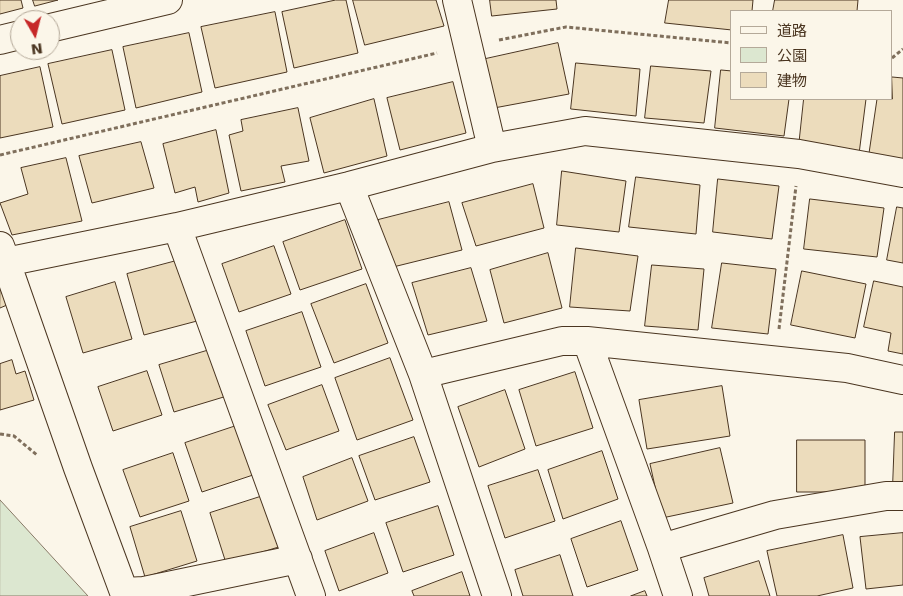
<!DOCTYPE html>
<html>
<head>
<meta charset="utf-8">
<style>
  body { margin:0 }
  #map { position:relative; width:903px; height:596px; overflow:hidden; background:#fbf6e9; font-family:"DejaVu Sans","Noto Sans JP",sans-serif }
  canvas { display:block }
  .legend { position:absolute; left:730px; top:10px; width:162px; height:90px; box-sizing:border-box; background:#fbf6e9; border:1px solid #b4a999; margin:0; padding:6px 9px; list-style:none; font-size:15px; color:#4a3520 }
  .legend li { display:flex; align-items:center; gap:10px; height:25px }
  .legend b { width:25px; border:1px solid #b4a999 }
  .north { position:absolute; left:10px; top:10px; width:50px; height:50px; box-sizing:border-box; background:#fbf6e9; border:1px solid #b4a999; border-radius:50%; rotate:172deg; font-size:14px; font-weight:700; line-height:20px; text-align:center; color:#4a3520 }
  .north::after { content:''; display:block; margin:auto; width:18px; height:22px; background:#c62828; clip-path:polygon(50% 0,100% 100%,50% 72%,0 100%) }
</style>
</head>
<body>
<div id="map">
<canvas width="903" height="596"></canvas>
<ul class="legend">
<li><b style="height:6px;background:#fbf6e9"></b>道路</li>
<li><b style="height:14px;background:#dce7d0"></b>公園</li>
<li><b style="height:14px;background:#ecdcbc"></b>建物</li>
</ul>
<div class="north">N</div>
</div>
<script>
const ctx = document.querySelector('canvas').getContext('2d');
ctx.lineJoin = 'round';
function fill(path, color) { ctx.fillStyle = color; ctx.fill(path, 'evenodd'); }
function stroke(path, color, width, dash) { ctx.strokeStyle = color; ctx.lineWidth = width; ctx.lineCap = dash ? 'butt' : 'round'; ctx.setLineDash(dash || []); ctx.stroke(path); }
const green = new Path2D(`
  M 0,500 L 88,596 L 0,596 Z`);
fill(green, '#dce7d0');
stroke(green, '#887966', 1);
const building = new Path2D(`
  M 0,0 L 21,0 L 23,8 L 0,14 Z
  M 33,0 L 58,0 L 35,6 Z
  M 336,0 L 346,0 L 358,53 L 294,68 L 282,12 Z
  M 353,0 L 436,0 L 444,26 L 365,45 Z
  M 490,0 L 556,0 L 557,9 L 492,16 Z
  M 669,0 L 753,0 L 752,11 L 732,11 L 732,30 L 665,23 Z
  M 775,0 L 858,0 L 857,11 L 773,11 Z
  M 275,12 L 287,72 L 215,88 L 201,27 Z
  M 189,33 L 202,92 L 136,108 L 123,47 Z
  M 558,43 L 569,94 L 494,108 L 481,60 Z
  M 112,50 L 125,110 L 62,124 L 48,64 Z
  M 576,63 L 640,69 L 636,116 L 571,109 Z
  M 651,66 L 711,71 L 704,123 L 645,118 Z
  M 40,67 L 53,127 L 0,138 L 0,76 Z
  M 721,70 L 732,71 L 732,99 L 789,99 L 784,136 L 715,128 Z
  M 892,77 L 903,78 L 903,165 L 868,160 L 877,99 L 892,99 Z
  M 453,82 L 466,133 L 400,150 L 387,98 Z
  M 374,99 L 387,156 L 324,173 L 310,118 Z
  M 804,99 L 866,99 L 859,154 L 799,146 Z
  M 298,108 L 309,161 L 281,166 L 285,182 L 241,191 L 229,135 L 243,131 L 241,120 Z
  M 216,130 L 229,193 L 198,202 L 195,187 L 175,193 L 163,144 Z
  M 141,142 L 154,188 L 92,203 L 79,156 Z
  M 66,158 L 82,221 L 12,235 L 0,203 L 28,194 L 21,168 Z
  M 562,171 L 626,181 L 619,232 L 557,225 Z
  M 636,177 L 700,185 L 696,234 L 629,227 Z
  M 718,179 L 779,186 L 772,239 L 713,232 Z
  M 533,184 L 544,228 L 476,246 L 462,203 Z
  M 810,199 L 884,208 L 877,257 L 804,249 Z
  M 449,202 L 462,250 L 393,267 L 378,220 Z
  M 897,207 L 903,208 L 903,263 L 887,260 Z
  M 345,220 L 362,269 L 300,290 L 283,242 Z
  M 274,246 L 291,294 L 239,312 L 222,264 Z
  M 576,248 L 638,256 L 630,311 L 570,307 Z
  M 548,253 L 562,308 L 504,323 L 490,270 Z
  M 180,260 L 197,321 L 144,335 L 127,274 Z
  M 722,263 L 776,269 L 768,334 L 712,328 Z
  M 652,265 L 704,269 L 698,330 L 645,326 Z
  M 471,268 L 487,321 L 428,335 L 412,283 Z
  M 802,271 L 866,284 L 855,338 L 791,325 Z
  M 874,281 L 903,287 L 903,354 L 888,351 L 891,333 L 864,327 Z
  M 115,282 L 132,339 L 83,353 L 66,297 Z
  M 366,284 L 388,343 L 334,363 L 311,304 Z
  M 0,288 L 7,305 L 0,308 Z
  M 302,312 L 321,367 L 265,386 L 246,331 Z
  M 213,349 L 227,396 L 174,412 L 159,365 Z
  M 390,358 L 413,420 L 357,440 L 335,378 Z
  M 12,360 L 16,374 L 25,371 L 34,400 L 0,410 L 0,364 Z
  M 147,371 L 162,415 L 113,431 L 98,387 Z
  M 575,372 L 593,428 L 536,446 L 519,390 Z
  M 322,385 L 339,431 L 286,450 L 268,405 Z
  M 722,386 L 730,436 L 647,449 L 639,400 Z
  M 505,390 L 525,449 L 479,467 L 458,407 Z
  M 239,425 L 256,474 L 202,492 L 185,443 Z
  M 895,432 L 903,432 L 903,487 L 893,486 Z
  M 414,437 L 430,482 L 375,500 L 359,456 Z
  M 797,440 L 865,440 L 865,492 L 797,492 Z
  M 720,448 L 733,503 L 662,518 L 650,464 Z
  M 602,451 L 618,499 L 563,519 L 548,470 Z
  M 173,453 L 189,501 L 140,517 L 123,470 Z
  M 352,458 L 368,501 L 317,520 L 303,477 Z
  M 538,470 L 555,521 L 505,538 L 488,486 Z
  M 266,495 L 282,546 L 226,563 L 210,513 Z
  M 438,506 L 454,555 L 403,572 L 386,523 Z
  M 181,511 L 197,561 L 145,577 L 130,527 Z
  M 621,521 L 638,570 L 587,587 L 571,539 Z
  M 374,533 L 388,573 L 339,591 L 325,551 Z
  M 903,533 L 903,585 L 866,589 L 860,537 Z
  M 843,535 L 853,588 L 817,596 L 777,596 L 767,551 Z
  M 560,555 L 573,596 L 523,596 L 515,570 Z
  M 759,561 L 770,596 L 709,596 L 704,578 Z
  M 462,572 L 470,596 L 414,596 L 412,591 Z
  M 645,591 L 647,596 L 631,596 Z`);
fill(building, '#ecdcbc');
stroke(building, '#4a3520', 1);
const minor = new Path2D(`
  M 457,0 L 492,148
  M 50,28 L 168,0
  M 0,40 L 20,35
  M 349,186 L 423,374
  M 0,246 L 6,262 L 177,227
  M 6,262 L 78,468 L 124,592 L 144,591 L 298,559
  M 587,341 L 662,548 L 678,596
  M 662,548 L 775,515 L 886,496 L 903,496
  M 311,596 L 177,227 L 349,186 L 492,148 L 585,131 L 799,154 L 903,173
  M 497,596 L 423,374 L 562,341 L 587,341 L 847,368 L 903,380`);
stroke(minor, '#4a3520', 30);
stroke(new Path2D(`
  M 499,40 L 566,27 L 732,43
  M 892,58 L 903,49
  M 0,155 L 437,53
  M 779,329 L 796,186
  M 0,434 L 14,436 L 37,455`), '#7f6f5c', 3, [4, 2.5]);
stroke(minor, '#fbf6e9', 28);
</script>
</body>
</html>
